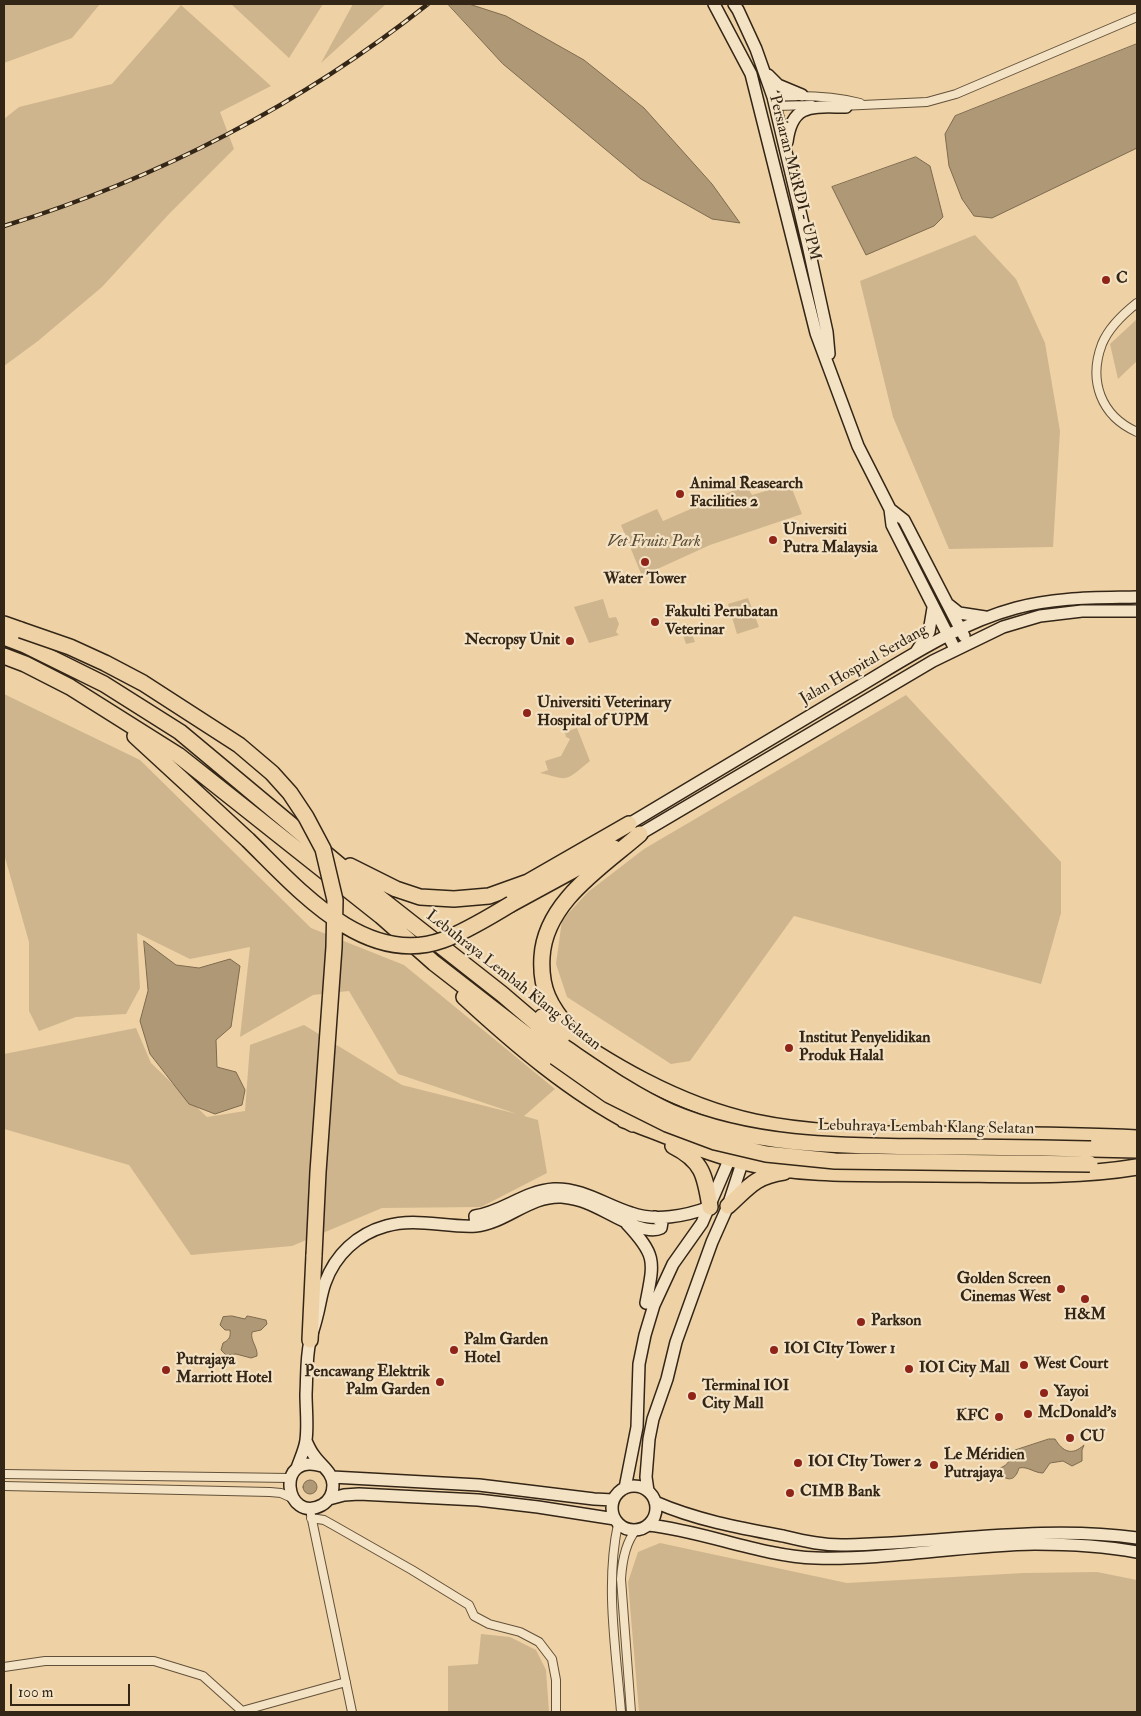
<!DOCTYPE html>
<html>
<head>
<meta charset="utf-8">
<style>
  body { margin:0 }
  #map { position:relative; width:1141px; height:1716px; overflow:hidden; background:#eed2a5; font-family:"IM FELL Double Pica",serif }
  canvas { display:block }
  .frame { position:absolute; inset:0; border:5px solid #342617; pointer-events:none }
  .scale { position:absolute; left:10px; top:1684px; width:120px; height:22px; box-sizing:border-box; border:2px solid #342617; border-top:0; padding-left:6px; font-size:15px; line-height:18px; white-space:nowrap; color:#342617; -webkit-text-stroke:4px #f4e2c4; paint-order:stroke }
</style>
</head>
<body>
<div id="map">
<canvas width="1141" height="1716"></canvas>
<div class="frame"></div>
<div class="scale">100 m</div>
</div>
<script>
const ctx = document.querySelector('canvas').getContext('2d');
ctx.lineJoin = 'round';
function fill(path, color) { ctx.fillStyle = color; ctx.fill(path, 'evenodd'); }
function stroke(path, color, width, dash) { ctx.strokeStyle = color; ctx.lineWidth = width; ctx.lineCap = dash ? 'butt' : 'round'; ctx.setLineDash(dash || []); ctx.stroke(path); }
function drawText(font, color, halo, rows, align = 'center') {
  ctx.font = font + ' "IM FELL Double Pica",serif'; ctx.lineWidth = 4.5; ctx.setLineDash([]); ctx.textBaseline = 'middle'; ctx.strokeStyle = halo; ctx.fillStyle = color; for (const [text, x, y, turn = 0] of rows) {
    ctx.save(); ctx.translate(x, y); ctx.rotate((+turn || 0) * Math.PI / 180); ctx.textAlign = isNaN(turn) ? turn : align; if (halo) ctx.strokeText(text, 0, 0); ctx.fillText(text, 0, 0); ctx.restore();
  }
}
fill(new Path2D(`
  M 4,4 L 100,4 L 72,38 L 4,63 Z
  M 231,4 L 323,4 L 289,58 Z
  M 353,4 L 386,4 L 321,63 Z
  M 181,5 L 271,86 L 220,112 L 234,149 L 169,214 L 102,287 L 38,341 L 4,366 L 4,119 L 19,107 L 112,84 Z
  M 975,235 L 1016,279 L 1045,343 L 1060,431 L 1053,547 L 949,549 L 893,417 L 860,281 Z
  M 1137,319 L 1137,361 L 1118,379 L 1110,344 Z
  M 790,484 L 802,514 L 710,545 L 642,576 L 621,525 L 657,509 L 663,521 L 746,485 L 752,495 Z
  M 748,598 L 759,627 L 737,634 L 728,604 Z
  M 603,599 L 609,618 L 616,617 L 619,624 L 616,632 L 619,635 L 589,643 L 574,607 Z
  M 688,624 L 695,642 L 686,644 L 680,626 Z
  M 4,694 L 140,760 L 311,928 L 404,965 L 555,1089 L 524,1116 L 538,1120 L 547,1173 L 481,1207 L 382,1208 L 292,1246 L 191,1255 L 129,1165 L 4,1129 L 4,1054 L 136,1028 L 151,1063 L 207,1117 L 245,1111 L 250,1045 L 304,1025 L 402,1085 L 517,1114 L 398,1074 L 349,991 L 313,995 L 240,1037 L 250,947 L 190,959 L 137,933 L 140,988 L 126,1014 L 76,1017 L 39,1031 L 29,1011 L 29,942 L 4,854 Z
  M 906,695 L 1061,862 L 1061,913 L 1041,984 L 794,916 L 690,1061 L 671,1064 L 567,997 L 556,964 L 562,920 L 588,892 L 644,849 Z
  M 577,728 L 590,761 C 583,766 573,777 565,778 C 560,779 547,774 540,773 L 548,770 L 545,761 L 561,756 L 570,739 L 566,737 L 565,732 Z
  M 660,1543 L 847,1583 L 1023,1573 L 1097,1572 L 1137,1580 L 1137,1712 L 639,1712 L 628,1582 L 638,1552 Z
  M 481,1634 L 510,1637 L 536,1650 L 546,1670 L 549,1712 L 448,1712 L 448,1666 L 478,1664 Z`), '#ceb58d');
const water = new Path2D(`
  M 448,4 L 469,4 L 506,16 L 584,60 L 644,108 L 712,184 L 740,223 L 712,219 L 641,179 L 503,64 Z
  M 1137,44 L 1137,148 L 992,218 L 974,216 L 962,199 L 949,166 L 945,134 L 955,116 Z
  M 916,157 L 930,166 L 943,217 L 934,226 L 866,255 L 832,187 Z
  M 144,941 L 176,965 L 199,968 L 230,959 L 240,966 L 231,1027 L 216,1040 L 217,1067 L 236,1072 L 245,1090 L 242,1105 L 215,1114 L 189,1104 L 150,1054 L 140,1021 L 148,991 Z
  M 232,1316 L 245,1319 L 247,1316 C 249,1316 265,1320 266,1320 L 267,1324 L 261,1330 L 252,1332 C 250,1341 258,1347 257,1356 L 251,1358 L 236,1354 L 226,1355 L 221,1350 L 223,1343 C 229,1340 231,1337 230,1330 L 225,1330 L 220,1325 L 223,1317 Z
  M 1049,1439 L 1055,1439 C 1063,1452 1072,1456 1084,1445 L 1082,1450 L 1082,1461 L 1072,1466 L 1063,1461 L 1050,1463 L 1043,1473 C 1034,1473 1028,1466 1019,1468 C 1016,1478 1011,1482 1002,1476 L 1000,1468 C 1009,1465 1010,1459 1013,1451 Z
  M303 1487a7 7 0 1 1 14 0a7 7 0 1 1-14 0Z`);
fill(water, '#af9875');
stroke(water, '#7e6a4f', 1);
const street = new Path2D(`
  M 773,97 C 802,95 832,96 860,103
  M 776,106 L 812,105
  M 841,106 L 927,102 L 956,94 L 1137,17
  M 1137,303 C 1123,314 1109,327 1102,344 C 1088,381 1101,416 1137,432
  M 4,1474 L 290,1478
  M 4,1486 L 270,1492 L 281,1493 L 292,1498
  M 311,1515 L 352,1712
  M 311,1518 L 324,1520 L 333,1525 L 412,1570 L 469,1605 L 474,1616 L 489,1624 L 520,1632 L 539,1642 L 552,1659 L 556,1680 L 556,1712
  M 618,1524 C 605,1585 616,1650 621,1712
  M 4,1667 L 45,1661 L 154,1661 L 203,1676 L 242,1711
  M 242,1711 L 346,1682
  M 631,1712 L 621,1579 C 622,1563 625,1543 636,1530`);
const secondary = new Path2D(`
  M 714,4 L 751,74 L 816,333 L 858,446 L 890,509 L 892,525 L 955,649
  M 734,4 L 738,10 L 756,49 L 773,97 L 808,245 L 827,332 L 829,354
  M 768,75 L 778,85 L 802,95
  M 787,142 C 792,102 813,107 846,107
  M 890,509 L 904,520 L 964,636
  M 949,605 L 959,613 L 985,617
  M 916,652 L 929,632 L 933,608
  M 629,824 C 702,780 775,737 848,693 C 901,662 956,624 1016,608 C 1056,597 1097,598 1137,597
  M 640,834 L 933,661 L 1003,627 L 1040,616 L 1082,611 L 1137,611
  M 627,1224 C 657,1256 654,1261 646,1303
  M 476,1226 L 475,1216 C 503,1212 524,1191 554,1189 C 583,1188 605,1205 631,1213 C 655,1222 686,1216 710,1207
  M 306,1441 C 308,1445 310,1450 313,1454 C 320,1465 333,1472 333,1485 C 333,1493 329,1501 322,1505 C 285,1525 274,1451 322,1466
  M 297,1468 C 300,1459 305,1449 306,1440 C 308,1425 306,1409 306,1394 C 307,1377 306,1358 310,1341 C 312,1333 315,1325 317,1316 C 320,1305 321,1294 325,1283 C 335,1255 357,1234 386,1226 C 416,1217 446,1228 476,1226 C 506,1223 530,1195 562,1197 C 570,1198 580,1200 587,1203 C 605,1209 643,1237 661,1228 L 662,1222 L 655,1217
  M 332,1477 L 479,1485 L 594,1499 L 613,1500
  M612 1508a22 22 0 1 1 44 0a22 22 0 1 1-44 0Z
  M 625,1488 L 637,1427 L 639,1364 L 645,1335 L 654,1305 L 673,1264 L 702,1223 L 733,1151
  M 648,1491 L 646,1477 L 649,1439 L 653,1419 L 667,1379 L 676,1342 L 712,1242 L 728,1206 L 745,1154
  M 329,1499 L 344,1495 L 359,1494 L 478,1500 L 538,1507 L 615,1519
  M 655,1502 C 696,1520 740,1528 783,1536 C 804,1541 825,1546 847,1545 C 943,1543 1041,1525 1137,1538
  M 648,1525 C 705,1531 759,1556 816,1558 C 889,1560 962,1545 1035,1544 C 1069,1544 1104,1546 1137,1552`);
const highway = new Path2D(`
  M 4,624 L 21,630
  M 4,637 L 25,645 L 104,684 L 180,732 L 362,884 L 502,994 L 564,1047
  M 4,656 L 25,664 L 70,687 L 178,755 L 381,916 L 434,963 L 555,1057
  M 135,736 L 248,840
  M 350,866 L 396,889 L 420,897 L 454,899 L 489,896 L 528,882 L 629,824
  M 511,904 L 614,848
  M 464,997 C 515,1044 571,1092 633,1124
  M 542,1017 C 607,1063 677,1105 755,1122 C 807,1133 861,1134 914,1134 C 988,1135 1063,1134 1137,1138
  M 570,1030 C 550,1006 540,989 542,957 C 545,902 602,867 640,834
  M 624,1120 C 664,1134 702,1152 743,1162 C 806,1177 872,1173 936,1174 C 1003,1174 1071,1178 1137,1167
  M 673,1146 C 703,1161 705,1176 710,1207
  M 1091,1149 L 1137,1150
  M 728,1206 C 748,1188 755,1176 784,1172
  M 310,1340 L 314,1255`);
stroke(street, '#62513a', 10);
stroke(secondary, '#342617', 14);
stroke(highway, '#342617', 18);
stroke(street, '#f4e2c4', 8);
stroke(secondary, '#f4e2c4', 11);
stroke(highway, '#eed2a5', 15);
const rail = new Path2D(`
  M 4,226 C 157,179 302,104 428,4`);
stroke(rail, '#342617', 4.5);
stroke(rail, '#f4e2c4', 2.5, [8]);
const highwayBridge = new Path2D(`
  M 21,630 L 70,647 L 105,663 L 143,683 L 239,745 L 272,773 L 290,793 L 306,817 L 323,849 L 335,900 L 334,947 L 318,1172 L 314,1255
  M 248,840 C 298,889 365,968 443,940 C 467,931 489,917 511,904
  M 564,1047 C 598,1070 633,1095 671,1112 C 756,1148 849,1146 939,1147 C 990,1147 1040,1148 1091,1149
  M 555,1057 L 609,1095 L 667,1124 L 715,1142 L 766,1154 L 835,1161 L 1090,1164`);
stroke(highwayBridge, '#342617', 18, []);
stroke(highwayBridge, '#eed2a5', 15);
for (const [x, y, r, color] of [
  [1106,280,5,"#8f2418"],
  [680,494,5,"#8f2418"],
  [773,540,5,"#8f2418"],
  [645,562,5,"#8f2418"],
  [655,622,5,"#8f2418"],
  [570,641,5,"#8f2418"],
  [527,713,5,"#8f2418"],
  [789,1048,5,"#8f2418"],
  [1061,1289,5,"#8f2418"],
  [1085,1299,5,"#8f2418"],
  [861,1322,5,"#8f2418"],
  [454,1350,5,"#8f2418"],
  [774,1350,5,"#8f2418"],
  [1024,1365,5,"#8f2418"],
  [909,1369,5,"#8f2418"],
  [166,1370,5,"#8f2418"],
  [440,1382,5,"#8f2418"],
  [1044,1393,5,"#8f2418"],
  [692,1396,5,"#8f2418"],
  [1028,1414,5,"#8f2418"],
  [999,1417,5,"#8f2418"],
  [1070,1438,5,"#8f2418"],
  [798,1463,5,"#8f2418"],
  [934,1465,5,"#8f2418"],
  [790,1493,5,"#8f2418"]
]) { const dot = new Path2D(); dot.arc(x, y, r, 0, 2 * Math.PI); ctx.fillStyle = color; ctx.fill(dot); stroke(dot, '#f4e2c4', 2); }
drawText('16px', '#342617', '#f4e2c4', [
  ["Persiaran MARDI - UPM",794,178,76],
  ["Jalan Hospital Serdang",864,665,-30],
  ["Lebuhraya Lembah Klang Selatan",513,981,38],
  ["Lebuhraya Lembah Klang Selatan",926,1128,1]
]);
drawText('bold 16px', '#342617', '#f4e2c4', [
  ["C",1116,280],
  ["Animal Reasearch",690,485],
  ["Facilities 2",690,503],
  ["Universiti",783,531],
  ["Putra Malaysia",783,549],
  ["Water Tower",645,580,"center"],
  ["Fakulti Perubatan",665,613],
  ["Veterinar",665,631],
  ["Necropsy Unit",560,641,"right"],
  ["Universiti Veterinary",537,704],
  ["Hospital of UPM",537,722],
  ["Institut Penyelidikan",799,1039],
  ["Produk Halal",799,1057],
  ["Golden Screen",1051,1280,"right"],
  ["Cinemas West",1051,1298,"right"],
  ["H&M",1085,1316,"center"],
  ["Parkson",871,1322],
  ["Palm Garden",464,1341],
  ["Hotel",464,1359],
  ["IOI CIty Tower 1",784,1350],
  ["Putrajaya",176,1361],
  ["Marriott Hotel",176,1379],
  ["West Court",1034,1365],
  ["IOI City Mall",919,1369],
  ["Pencawang Elektrik",430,1373,"right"],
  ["Palm Garden",430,1391,"right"],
  ["Terminal IOI",702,1387],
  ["City Mall",702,1405],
  ["Yayoi",1054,1393],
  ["McDonald's",1038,1414],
  ["KFC",989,1417,"right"],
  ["CU",1080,1438],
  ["Le Méridien",944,1456],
  ["Putrajaya",944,1474],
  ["IOI CIty Tower 2",808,1463],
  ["CIMB Bank",800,1493]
], 'left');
drawText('italic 16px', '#5a4a34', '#f4e2c4', [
  ["Vet Fruits Park",654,543]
]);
</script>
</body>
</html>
